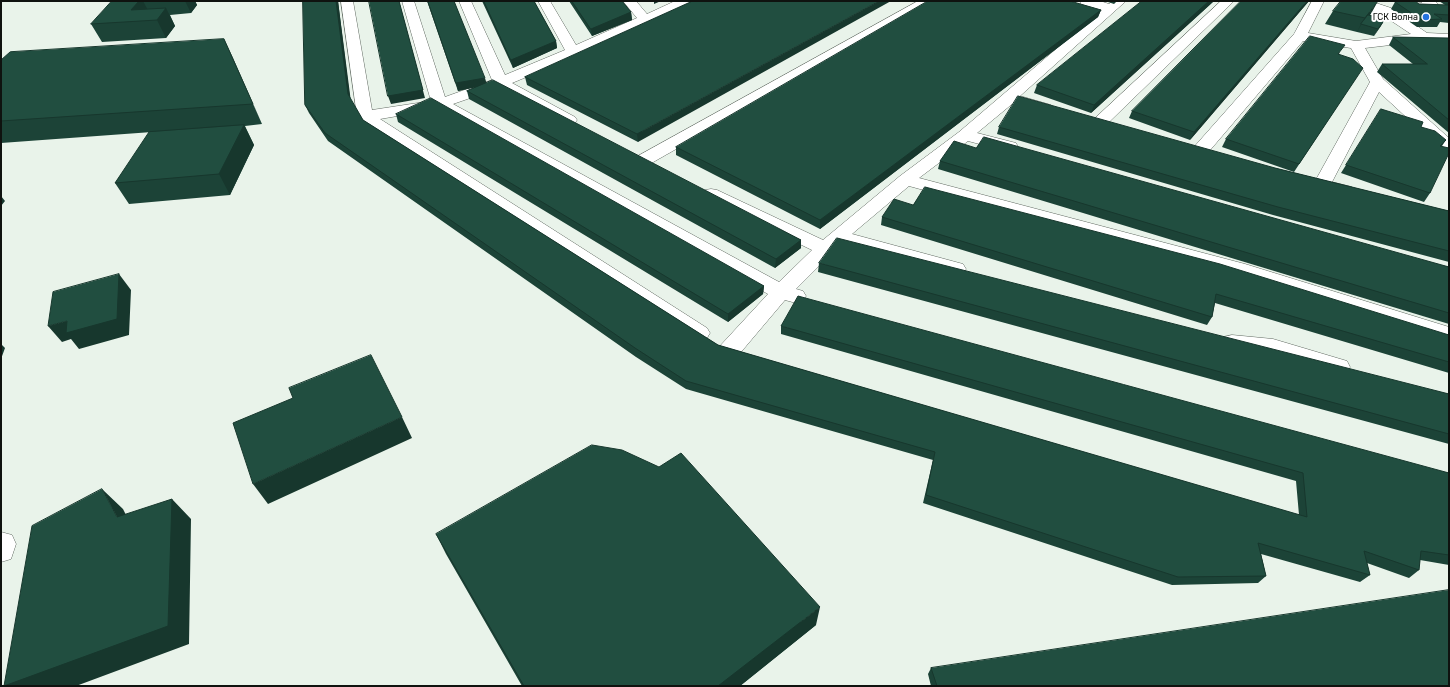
<!DOCTYPE html>
<html>
<head>
<meta charset="utf-8">
<style>
  body { margin:0 }
  #map { position:relative; width:1450px; height:687px; overflow:hidden; background:#e9f3ea; font-family:Rubik,sans-serif }
  canvas { display:block }
  .frame { position:absolute; inset:0; border:2px solid #0f120f; pointer-events:none }
</style>
</head>
<body>
<div id="map">
<canvas width="1450" height="687"></canvas>
<div class="frame"></div>
</div>
<script>
const ctx = document.querySelector('canvas').getContext('2d');
ctx.lineJoin = 'round';
function stroke(path, color, width, dash) { ctx.strokeStyle = color; ctx.lineWidth = width; ctx.lineCap = dash ? 'butt' : 'round'; ctx.setLineDash(dash || []); ctx.stroke(path); }
function fill(path, color) { ctx.fillStyle = color; ctx.fill(path, 'evenodd'); }
function drawText(font, color, halo, rows, align = 'center') {
  ctx.font = font + ' Rubik,sans-serif'; ctx.lineWidth = 4; ctx.setLineDash([]); ctx.textBaseline = 'middle'; ctx.strokeStyle = halo; ctx.fillStyle = color; for (const [text, x, y, turn = 0] of rows) {
    ctx.save(); ctx.translate(x, y); ctx.rotate((+turn || 0) * Math.PI / 180); ctx.textAlign = isNaN(turn) ? turn : align; if (halo) ctx.strokeText(text, 0, 0); ctx.fillText(text, 0, 0); ctx.restore();
  }
}
const minor = new Path2D(`
  M 341,1 L 353,1 L 372,110 L 431,101 L 402,1 L 414,1 L 445,97 L 492,80 L 459,1 L 471,1 L 505,75 L 565,50 L 538,1 L 550,1 L 576,45 L 637,18 L 623,1 L 636,1 L 647,14 L 675,1 L 692,1 L 691,4 L 570,59 L 512,83 L 575,117 L 577,120 L 575,123 L 569,125 L 563,123 L 499,88 L 453,104 L 779,282 L 812,250 L 705,198 L 702,194 L 705,190 L 711,189 L 717,190 L 823,240 L 900,176 L 959,132 L 1102,10 L 1081,4 L 1080,1 L 1100,1 L 1109,4 L 1112,1 L 1126,1 L 1020,96 L 1051,105 L 1053,108 L 1051,111 L 1045,113 L 1012,104 L 977,133 L 1016,143 L 1018,147 L 1016,151 L 1010,152 L 968,141 L 919,178 L 1245,264 L 1449,327 L 1449,343 L 1231,274 L 909,186 L 852,234 L 963,264 L 966,269 L 963,274 L 956,276 L 842,243 L 796,289 L 803,291 L 806,296 L 803,301 L 796,303 L 785,300 L 736,358 L 728,360 L 720,358 L 717,352 L 720,346 L 768,294 L 438,109 L 380,119 L 707,328 L 710,333 L 707,338 L 699,341 L 691,338 L 359,119 L 357,116 Z
  M 918,1 L 933,1 L 932,4 L 648,165 L 642,166 L 636,165 L 633,161 L 636,157 Z
  M 1221,1 L 1234,1 L 1105,126 L 1099,128 L 1093,126 L 1091,123 L 1093,120 Z
  M 1312,1 L 1324,1 L 1308,33 L 1356,41 L 1411,34 L 1381,14 L 1353,4 L 1352,1 L 1370,1 L 1391,8 L 1427,33 L 1449,34 L 1449,42 L 1424,41 L 1365,48 L 1383,79 L 1449,138 L 1449,152 L 1443,151 L 1379,92 L 1332,182 L 1352,187 L 1355,191 L 1352,195 L 1346,196 L 1316,189 L 1313,185 L 1370,82 L 1351,48 L 1303,41 L 1206,155 L 1200,156 L 1194,155 L 1192,151 L 1194,147 L 1294,34 Z
  M 1421,1 L 1435,1 L 1440,6 L 1439,9 C 1428,11 1413,12 1402,10 L 1401,7 L 1402,4 L 1422,3 Z
  M 1232,335 L 1273,339 L 1347,361 L 1350,367 L 1347,373 L 1339,375 L 1273,355 L 1232,351 L 1224,349 L 1221,343 L 1224,337 Z
  M 1,532 L 12,535 L 16,544 L 11,559 L 1,562 Z`);
stroke(minor, '#616a62', 1);
fill(minor, '#fff');
fill(new Path2D(`
  M 112,1 L 195,1 L 197,5 L 191,13 L 170,15 L 175,26 L 166,38 L 102,42 L 91,24 Z
  M 303,1 L 338,1 L 350,99 L 363,120 L 718,345 L 1299,515 L 1296,481 L 781,334 L 781,326 L 1449,473 L 1449,565 L 1420,560 L 1419,570 L 1409,578 L 1367,563 L 1370,575 L 1360,582 L 1261,554 L 1266,576 L 1258,583 L 1172,585 L 923,503 L 933,460 L 686,389 L 636,357 L 328,141 L 309,113 L 305,105 Z
  M 427,1 L 454,1 L 486,83 L 801,240 L 801,248 L 775,268 L 469,99 L 467,91 L 475,87 L 458,91 Z
  M 482,1 L 534,1 L 556,41 L 557,48 L 513,68 Z
  M 569,1 L 622,1 L 631,12 L 632,20 L 592,36 Z
  M 693,1 L 638,142 L 527,85 L 525,77 Z
  M 1105,1 L 1117,1 L 1114,4 Z
  M 1142,1 L 1214,1 L 1091,113 L 1034,93 L 1037,85 Z
  M 1309,1 L 1190,140 L 1129,118 L 1132,111 Z
  M 1439,1 L 1449,1 L 1449,23 L 1440,22 L 1437,27 L 1417,27 L 1391,9 L 1395,2 L 1419,4 L 1445,5 Z
  M 1101,10 L 1098,17 L 820,229 L 676,155 L 676,147 Z
  M 1333,11 L 1372,12 L 1370,15 L 1385,19 L 1374,36 L 1357,32 L 1325,24 Z
  M 1393,37 L 1449,39 L 1449,133 L 1377,72 L 1382,64 L 1413,64 L 1389,45 Z
  M 224,39 L 262,124 L 245,126 L 254,145 L 230,195 L 129,204 L 115,183 L 152,132 L 1,143 L 1,60 Z
  M 1340,52 L 1339,54 L 1358,75 L 1294,172 L 1222,147 L 1226,139 Z
  M 1381,109 L 1421,127 L 1446,140 L 1442,146 L 1430,193 L 1424,202 L 1341,173 Z
  M 396,114 L 764,286 L 763,294 L 728,322 L 398,122 Z
  M 999,127 L 1275,168 L 1449,211 L 1449,262 L 1273,215 L 997,134 Z
  M 976,148 L 1449,267 L 1449,324 L 938,169 L 940,161 Z
  M 913,205 L 1449,335 L 1449,373 L 1215,303 L 1212,317 L 1207,325 L 881,225 L 882,217 Z
  M 819,263 L 1449,394 L 1449,444 L 818,272 Z
  M 436,534 L 816,625 L 740,686 L 522,686 L 446,554 Z
  M 931,668 L 1449,686 L 931,686 L 928,674 Z`), '#1c4337');
fill(new Path2D(`
  M 139,1 L 143,1 L 151,16 L 131,10 Z
  M 185,1 L 195,1 L 197,5 L 191,13 Z
  M 336,1 L 338,1 L 351,102 L 348,94 Z
  M 399,1 L 425,98 L 391,104 L 388,96 Z
  M 654,1 L 661,1 L 654,4 Z
  M 879,1 L 891,1 L 638,142 L 637,134 Z
  M 1209,1 L 1214,1 L 1091,113 L 1094,105 Z
  M 1307,1 L 1309,1 L 1190,140 L 1194,132 Z
  M 1378,1 L 1372,12 L 1362,25 L 1361,24 L 1357,32 L 1365,18 Z
  M 166,8 L 175,26 L 166,38 L 157,20 Z
  M 1101,10 L 1098,17 L 820,229 L 820,220 Z
  M 631,12 L 632,20 L 592,36 L 591,29 Z
  M 1385,19 L 1381,26 L 1374,36 L 1378,29 Z
  M 224,39 L 233,58 L 262,124 L 253,104 Z
  M 556,41 L 557,48 L 513,68 L 511,60 Z
  M 485,78 L 487,85 L 458,91 L 456,83 Z
  M 244,125 L 254,145 L 230,195 L 219,174 Z
  M 1,196 L 5,201 L 1,206 Z
  M 801,240 L 801,248 L 775,268 L 776,259 Z
  M 119,274 L 131,290 L 129,335 L 79,349 L 71,339 L 62,342 L 48,326 L 67,321 Z
  M 764,286 L 763,294 L 728,322 L 728,314 Z
  M 1,344 L 5,348 L 1,359 Z
  M 402,417 L 412,438 L 268,504 L 253,484 Z
  M 102,489 L 123,509 L 137,537 L 117,517 Z
  M 172,499 L 191,519 L 189,644 L 76,686 L 4,686 Z
  M 820,607 L 816,625 L 740,686 L 718,686 Z`), '#17372d');
const building = new Path2D(`
  M 112,1 L 139,1 L 131,10 L 166,8 L 157,20 L 91,24 Z
  M 303,1 L 336,1 L 348,94 L 363,120 L 718,345 L 1307,517 L 1303,473 L 781,326 L 798,296 L 1449,473 L 1449,555 L 1421,551 L 1419,570 L 1364,551 L 1370,575 L 1258,543 L 1266,576 L 1178,577 L 926,495 L 935,452 L 686,381 L 635,348 L 325,133 L 305,105 Z
  M 369,1 L 399,1 L 423,90 L 388,96 Z
  M 428,1 L 454,1 L 485,78 L 456,83 Z
  M 484,1 L 534,1 L 556,41 L 511,60 Z
  M 572,1 L 622,1 L 631,12 L 591,29 Z
  M 693,1 L 879,1 L 637,134 L 525,77 Z
  M 928,1 L 1070,1 L 1101,10 L 820,220 L 676,147 Z
  M 1142,1 L 1209,1 L 1094,105 L 1037,85 Z
  M 1241,1 L 1307,1 L 1194,132 L 1132,111 Z
  M 1341,1 L 1378,1 L 1365,18 L 1333,11 Z
  M 1415,1 L 1419,4 L 1449,5 L 1449,15 L 1434,14 L 1442,19 L 1422,20 L 1395,2 Z
  M 1368,15 L 1385,19 L 1378,29 L 1361,24 Z
  M 1310,36 L 1345,45 L 1338,54 L 1353,59 L 1363,68 L 1299,164 L 1226,139 Z
  M 1393,37 L 1448,38 L 1449,39 L 1449,120 L 1382,64 L 1427,64 Z
  M 224,39 L 253,104 L 1,121 L 1,60 L 10,52 Z
  M 493,80 L 801,240 L 776,259 L 467,91 Z
  M 1018,96 L 1275,168 L 1449,211 L 1449,251 L 1278,207 L 999,127 Z
  M 431,98 L 764,286 L 728,314 L 396,114 Z
  M 1381,109 L 1423,122 L 1421,127 L 1435,131 L 1446,140 L 1440,146 L 1449,148 L 1449,153 L 1430,193 L 1346,165 Z
  M 244,125 L 219,174 L 115,183 L 149,132 Z
  M 984,137 L 1449,267 L 1449,313 L 940,161 L 954,141 L 976,148 Z
  M 925,187 L 1220,264 L 1449,335 L 1449,362 L 1216,294 L 1212,317 L 882,217 L 894,199 L 913,205 Z
  M 837,238 L 1449,394 L 1449,434 L 819,263 Z
  M 119,274 L 117,319 L 66,333 L 67,321 L 48,326 L 53,292 Z
  M 371,355 L 402,417 L 253,484 L 233,423 L 293,398 L 289,388 Z
  M 592,445 L 622,450 L 659,467 L 681,453 L 820,607 L 718,686 L 524,686 L 436,534 Z
  M 102,489 L 117,517 L 172,499 L 168,626 L 4,686 L 32,526 Z
  M 1449,590 L 1449,686 L 937,686 L 931,668 Z`);
fill(building, '#214e40');
stroke(building, '#17372d', 1);
for (const [x, y, r, color] of [
  [1426,17,4,"#2472dd"]
]) { const dot = new Path2D(); dot.arc(x, y, r, 0, 2 * Math.PI); ctx.fillStyle = color; ctx.fill(dot); stroke(dot, '#fff', 1.5); }
drawText('9px', '#0f120f', '#fff', [
  ["ГСК Волна",1418,17]
], 'right');
</script>
</body>
</html>
